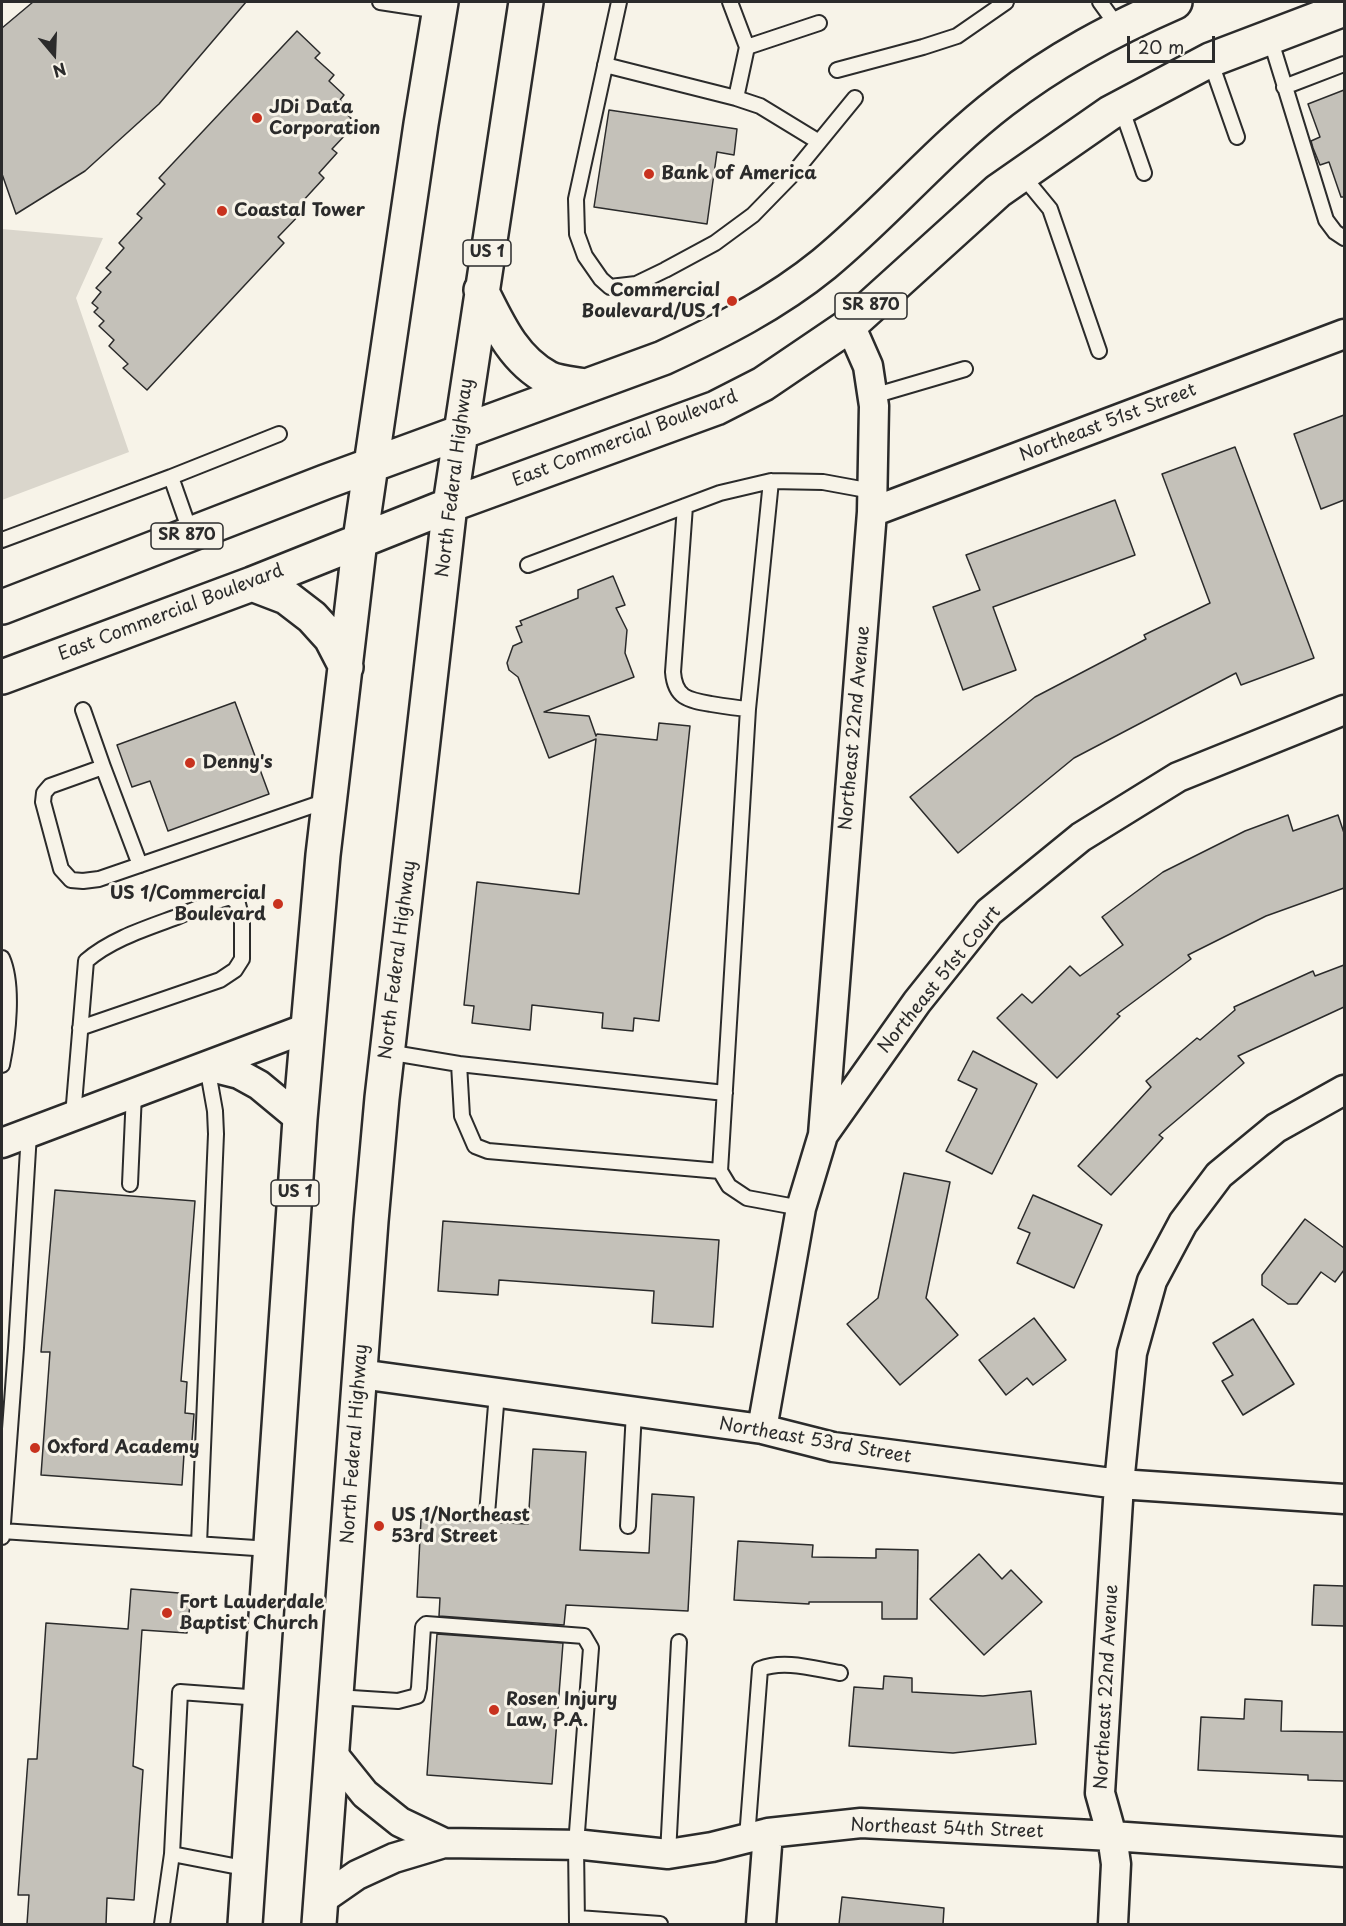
<!DOCTYPE html>
<html>
<head>
<meta charset="utf-8">
<style>
  body { margin:0 }
  #map { position:relative; width:1346px; height:1926px; overflow:hidden; background:#f7f3e8; font-family:"Playpen Sans",sans-serif }
  canvas { display:block }
  .frame { position:absolute; inset:0; border:3px solid #2b2b2b; pointer-events:none }
  .north { position:absolute; left:24px; top:24px; width:60px; height:60px; -webkit-text-stroke:4px #f7f3e8; paint-order:stroke; rotate:161deg; font-size:16px; font-weight:700; line-height:24px; text-align:center; color:#2b2b2b }
  .north::after { content:''; display:block; margin:auto; width:21px; height:27px; background:#2b2b2b; clip-path:polygon(50% 0,100% 100%,50% 72%,0 100%) }
  .scale { position:absolute; left:1127px; top:36px; width:88px; height:27px; box-sizing:border-box; border:3px solid #2b2b2b; border-top:0; padding-left:8px; font-size:18px; line-height:21px; white-space:nowrap; color:#2b2b2b; -webkit-text-stroke:4px #f7f3e8; paint-order:stroke }
</style>
</head>
<body>
<div id="map">
<canvas width="1346" height="1926"></canvas>
<div class="frame"></div>
<div class="north">N</div>
<div class="scale">20 m</div>
</div>
<script>
const ctx = document.querySelector('canvas').getContext('2d');
ctx.lineJoin = 'round';
function fill(path, color) { ctx.fillStyle = color; ctx.fill(path, 'evenodd'); }
function stroke(path, color, width, dash) { ctx.strokeStyle = color; ctx.lineWidth = width; ctx.lineCap = dash ? 'butt' : 'round'; ctx.setLineDash(dash || []); ctx.stroke(path); }
function drawText(font, color, halo, rows, align = 'center') {
  ctx.font = font + ' "Playpen Sans",sans-serif'; ctx.lineWidth = 6; ctx.setLineDash([]); ctx.textBaseline = 'middle'; ctx.strokeStyle = halo; ctx.fillStyle = color; for (const [text, x, y, turn = 0] of rows) {
    ctx.save(); ctx.translate(x, y); ctx.rotate((+turn || 0) * Math.PI / 180); ctx.textAlign = isNaN(turn) ? turn : align; if (halo) ctx.strokeText(text, 0, 0); ctx.fillText(text, 0, 0); ctx.restore();
  }
}
fill(new Path2D(`
  M 2,229 L 103,238 L 76,298 L 129,452 L 2,500 Z`), '#dad6cc');
const building = new Path2D(`
  M 33,2 L 246,2 L 159,104 L 85,171 L 16,214 L 2,174 L 2,28 Z
  M 297,31 L 320,53 L 315,58 L 334,75 L 329,81 L 344,95 L 340,100 L 349,109 L 345,113 L 351,118 L 342,129 L 347,133 L 332,149 L 337,153 L 319,173 L 324,178 L 301,203 L 306,208 L 278,237 L 284,243 L 147,390 L 123,368 L 128,364 L 109,346 L 114,340 L 99,326 L 104,321 L 94,312 L 98,308 L 92,303 L 101,292 L 96,288 L 111,272 L 106,268 L 124,248 L 119,243 L 142,218 L 137,214 L 165,184 L 159,178 Z
  M 1344,90 L 1344,197 L 1341,197 L 1329,162 L 1320,165 L 1313,148 L 1311,141 L 1320,137 L 1308,104 Z
  M 609,110 L 737,129 L 734,155 L 717,152 L 707,224 L 594,207 Z
  M 1344,415 L 1344,500 L 1321,509 L 1294,434 Z
  M 1235,447 L 1314,658 L 1241,685 L 1236,673 L 1074,758 L 958,853 L 910,797 L 1035,697 L 1146,639 L 1144,635 L 1210,603 L 1162,474 Z
  M 1115,500 L 1135,555 L 993,607 L 1016,670 L 963,690 L 933,607 L 980,590 L 966,555 Z
  M 613,576 L 625,605 L 616,608 L 627,630 L 625,653 L 634,677 L 544,712 L 589,716 L 596,736 L 597,734 L 657,740 L 659,723 L 690,726 L 659,1021 L 634,1018 L 633,1031 L 602,1028 L 603,1013 L 532,1005 L 530,1030 L 472,1023 L 474,1006 L 464,1005 L 477,882 L 579,894 L 596,739 L 549,758 L 518,677 L 509,670 L 507,663 L 513,646 L 522,642 L 516,627 L 522,625 L 520,621 L 578,598 L 578,590 Z
  M 235,702 L 269,794 L 168,831 L 150,781 L 132,787 L 117,745 Z
  M 1288,815 L 1293,831 L 1338,815 L 1344,833 L 1344,888 L 1266,916 L 1188,955 L 1191,959 L 1117,1014 L 1120,1016 L 1057,1078 L 997,1018 L 1022,994 L 1032,1003 L 1070,966 L 1080,976 L 1123,945 L 1102,917 L 1163,872 L 1245,831 Z
  M 1344,965 L 1344,1007 L 1238,1056 L 1244,1063 L 1159,1135 L 1163,1138 L 1111,1195 L 1078,1166 L 1151,1087 L 1146,1081 L 1197,1038 L 1200,1040 L 1235,1010 L 1234,1007 L 1313,971 L 1315,976 Z
  M 973,1051 L 1037,1084 L 992,1174 L 946,1151 L 977,1089 L 958,1080 Z
  M 904,1173 L 950,1182 L 926,1298 L 958,1335 L 900,1385 L 847,1324 L 878,1298 Z
  M 55,1190 L 195,1201 L 181,1381 L 187,1382 L 185,1413 L 194,1414 L 191,1454 L 184,1454 L 182,1485 L 41,1475 L 50,1352 L 41,1352 Z
  M 1033,1195 L 1102,1225 L 1074,1288 L 1017,1263 L 1030,1233 L 1018,1228 Z
  M 1305,1219 L 1344,1248 L 1344,1270 L 1335,1282 L 1321,1272 L 1297,1304 L 1288,1304 L 1262,1285 L 1262,1275 Z
  M 443,1221 L 719,1240 L 713,1327 L 652,1323 L 654,1291 L 499,1280 L 498,1295 L 438,1291 Z
  M 1034,1318 L 1066,1360 L 1033,1385 L 1027,1378 L 1006,1395 L 979,1360 Z
  M 1253,1319 L 1294,1384 L 1243,1415 L 1222,1381 L 1233,1375 L 1213,1343 Z
  M 533,1449 L 586,1452 L 580,1550 L 649,1553 L 652,1494 L 694,1497 L 688,1611 L 566,1605 L 564,1625 L 439,1616 L 440,1598 L 417,1597 L 421,1519 L 528,1524 Z
  M 738,1541 L 813,1545 L 812,1557 L 876,1558 L 876,1549 L 918,1550 L 917,1619 L 882,1619 L 882,1602 L 809,1602 L 809,1604 L 734,1600 Z
  M 979,1554 L 1002,1579 L 1011,1570 L 1042,1602 L 984,1655 L 930,1599 Z
  M 1314,1585 L 1344,1586 L 1344,1626 L 1312,1625 Z
  M 131,1589 L 191,1594 L 187,1633 L 142,1630 L 133,1766 L 143,1770 L 134,1900 L 107,1898 L 106,1924 L 27,1924 L 29,1895 L 18,1895 L 28,1759 L 37,1759 L 46,1623 L 128,1629 Z
  M 437,1634 L 563,1643 L 552,1784 L 427,1775 Z
  M 884,1676 L 912,1678 L 912,1692 L 983,1696 L 1031,1691 L 1036,1744 L 953,1753 L 849,1746 L 854,1687 L 883,1689 Z
  M 1245,1699 L 1282,1701 L 1281,1731 L 1344,1732 L 1344,1781 L 1308,1780 L 1308,1775 L 1198,1770 L 1201,1717 L 1244,1719 Z
  M 842,1897 L 944,1908 L 943,1924 L 839,1924 Z`);
fill(building, '#c4c1b9');
stroke(building, '#2b2b2b', 1.5);
const service = new Path2D(`
  M 380,2 L 439,11
  M 619,2 L 576,199 L 577,234 L 585,256 L 601,279 L 610,287 L 636,284 L 665,270 L 715,243 L 753,215 L 792,175 L 855,98
  M 730,2 L 747,47 L 819,23
  M 1100,2 L 1118,27
  M 1270,38 L 1326,220 L 1335,232 L 1344,238
  M 1210,60 L 1237,137
  M 605,65 L 736,98 L 760,106 L 819,142
  M 837,70 L 923,47 L 957,36 L 1006,2
  M 1284,87 L 1344,64
  M 736,98 L 747,47
  M 1121,107 L 1144,173
  M 1022,175 L 1050,209 L 1099,351
  M 873,396 L 965,369
  M 685,506 L 673,672 C 675,698 688,700 711,704 C 723,706 736,708 748,709 L 771,481
  M 191,534 L 171,477 L 279,434
  M 2,540 L 171,477
  M 528,565 L 720,493 L 771,481 L 823,482 L 872,491
  M 748,709 L 720,1171 L 729,1186 L 747,1198 L 801,1208
  M 83,710 L 103,767 L 50,786 L 44,793 L 43,802 L 61,869 L 71,880 L 83,881 L 99,879 L 329,800
  M 103,767 L 140,865
  M 2,958 C 14,985 8,1036 2,1065
  M 387,1052 L 459,1064
  M 73,1116 L 86,961 C 110,940 144,929 174,918 C 193,910 211,902 231,897 L 238,904 L 242,920 L 242,959 L 235,970 L 220,980 L 80,1028
  M 720,1171 L 488,1151 L 475,1146 L 462,1116 L 459,1064 L 725,1093
  M 130,1184 L 134,1093
  M 487,1514 L 497,1393
  M 628,1526 L 634,1411
  M 2,1531 L 270,1549
  M 2,1537 L 16,1348 L 29,1133
  M 199,1544 L 216,1134 L 215,1111 L 207,1066
  M 336,1697 L 398,1701 L 417,1696 L 419,1688 L 423,1627 L 426,1624 L 584,1636 L 591,1648 L 576,1845 L 577,1924
  M 747,1838 L 760,1669 C 784,1659 815,1669 840,1673
  M 172,1854 L 249,1869
  M 668,1854 L 679,1642
  M 578,1918 L 660,1924
  M 162,1924 L 172,1854 L 180,1692 L 261,1698`);
const minor = new Path2D(`
  M 872,512 L 1344,334
  M 207,1066 L 239,1074 L 259,1085 L 300,1119
  M 823,1135 L 872,512 L 874,406 L 868,366 L 850,325
  M 2,1143 L 307,1028
  M 360,1374 L 762,1429 L 833,1447 L 1119,1484 L 1344,1499
  M 762,1429 L 801,1208 L 823,1135 L 917,1002 L 989,912 L 1081,837 L 1178,777 L 1344,710
  M 332,1753 L 365,1794 L 400,1822 L 444,1843
  M 321,1900 L 357,1875 L 394,1858 L 444,1843 L 584,1845 L 668,1854 L 712,1847 L 768,1833 L 861,1823 L 1112,1836 L 1344,1852
  M 761,1924 L 768,1833
  M 1113,1924 L 1116,1864 L 1112,1836 L 1100,1793 L 1119,1484 L 1132,1353 L 1152,1281 L 1183,1223 L 1219,1175 L 1276,1128 L 1344,1090`);
const primary = new Path2D(`
  M 481,290 C 498,324 513,359 548,378 C 558,383 574,384 585,386
  M 252,584 L 286,597 L 312,617 L 331,638 L 346,667
  M 2,607 L 325,482 L 663,358 C 719,332 775,304 824,264 C 886,213 938,150 1002,101 C 1056,59 1113,29 1175,2
  M 2,677 L 252,584 L 450,505 L 716,408 L 763,384 L 850,325 L 998,191 L 1110,113 L 1210,60 L 1344,9
  M 245,1924 L 300,1119 L 323,855 L 360,540 L 421,124 L 441,2
  M 319,1924 L 371,1221 L 382,1098 L 450,505 L 526,2`);
stroke(service, '#2b2b2b', 18);
stroke(minor, '#2b2b2b', 33);
stroke(primary, '#2b2b2b', 38);
stroke(service, '#f7f3e8', 14);
stroke(minor, '#f7f3e8', 28);
stroke(primary, '#f7f3e8', 33);
for (const [x, y, r, color] of [
  [257,118,6,"#c8321e"],
  [649,174,6,"#c8321e"],
  [222,211,6,"#c8321e"],
  [732,301,6,"#c8321e"],
  [190,763,6,"#c8321e"],
  [278,904,6,"#c8321e"],
  [35,1448,6,"#c8321e"],
  [379,1526,6,"#c8321e"],
  [167,1613,6,"#c8321e"],
  [494,1710,6,"#c8321e"]
]) { const dot = new Path2D(); dot.arc(x, y, r, 0, 2 * Math.PI); ctx.fillStyle = color; ctx.fill(dot); stroke(dot, '#f7f3e8', 2); }
for (const [x, y, w] of [
  [487,253,48],
  [871,306,72],
  [187,536,72],
  [295,1193,48]
]) { const box = new Path2D(); box.roundRect(x - w / 2, y - 13, w, 26, 4.5); ctx.fillStyle = '#f7f3e8'; ctx.fill(box); stroke(box, '#2b2b2b', 1.5); }
drawText('bold 16px', '#2b2b2b', null, [
  ["US 1",487,253],
  ["SR 870",871,306],
  ["SR 870",187,536],
  ["US 1",295,1193]
]);
drawText('bold 18px', '#2b2b2b', '#f7f3e8', [
  ["JDi Data",269,108],
  ["Corporation",269,129],
  ["Bank of America",661,174],
  ["Coastal Tower",234,211],
  ["Commercial",720,291,"right"],
  ["Boulevard/US 1",720,312,"right"],
  ["Denny's",202,763],
  ["US 1/Commercial",266,894,"right"],
  ["Boulevard",266,915,"right"],
  ["Oxford Academy",47,1448],
  ["US 1/Northeast",391,1516],
  ["53rd Street",391,1537],
  ["Fort Lauderdale",179,1603],
  ["Baptist Church",179,1624],
  ["Rosen Injury",506,1700],
  ["Law, P.A.",506,1721]
], 'left');
drawText('18px', '#2b2b2b', '#f7f3e8', [
  ["Northeast 51st Street",1108,423,-21],
  ["East Commercial Boulevard",625,439,-21],
  ["North Federal Highway",455,478,-83],
  ["East Commercial Boulevard",171,613,-21],
  ["Northeast 22nd Avenue",855,728,-85],
  ["North Federal Highway",398,960,-83],
  ["Northeast 51st Court",940,980,-51],
  ["Northeast 53rd Street",815,1441,10],
  ["North Federal Highway",355,1444,-86],
  ["Northeast 22nd Avenue",1107,1687,-87],
  ["Northeast 54th Street",947,1829,2]
]);
</script>
</body>
</html>
